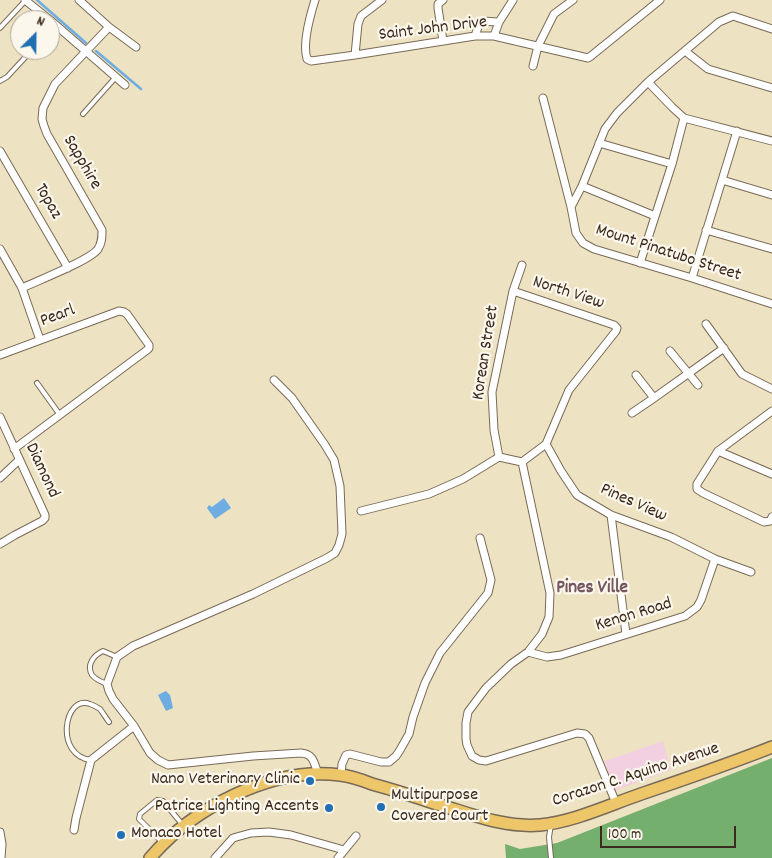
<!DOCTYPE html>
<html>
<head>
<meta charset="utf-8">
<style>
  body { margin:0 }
  #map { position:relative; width:772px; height:858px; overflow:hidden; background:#ede2c2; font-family:Dekko,sans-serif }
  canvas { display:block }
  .north { position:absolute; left:10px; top:10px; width:50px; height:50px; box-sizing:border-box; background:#fbf7ec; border:1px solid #aea59a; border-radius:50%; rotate:23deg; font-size:14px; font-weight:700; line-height:20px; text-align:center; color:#3b2a1e }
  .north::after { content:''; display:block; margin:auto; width:18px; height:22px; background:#1f6fb2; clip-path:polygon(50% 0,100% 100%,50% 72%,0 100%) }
  .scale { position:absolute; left:600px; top:826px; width:136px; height:22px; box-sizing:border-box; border:2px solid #3b2a1e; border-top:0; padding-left:6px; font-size:15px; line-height:18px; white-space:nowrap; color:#3b2a1e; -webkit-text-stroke:4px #fbf7ec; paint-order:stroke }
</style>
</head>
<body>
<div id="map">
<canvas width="772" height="858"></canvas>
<div class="north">N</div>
<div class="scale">100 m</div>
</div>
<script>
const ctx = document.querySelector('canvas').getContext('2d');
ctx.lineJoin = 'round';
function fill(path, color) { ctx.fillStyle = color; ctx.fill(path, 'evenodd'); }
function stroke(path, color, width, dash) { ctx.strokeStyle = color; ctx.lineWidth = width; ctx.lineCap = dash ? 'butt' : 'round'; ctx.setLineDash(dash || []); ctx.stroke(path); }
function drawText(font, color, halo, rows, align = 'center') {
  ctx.font = font + ' Dekko,sans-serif'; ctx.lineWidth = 4.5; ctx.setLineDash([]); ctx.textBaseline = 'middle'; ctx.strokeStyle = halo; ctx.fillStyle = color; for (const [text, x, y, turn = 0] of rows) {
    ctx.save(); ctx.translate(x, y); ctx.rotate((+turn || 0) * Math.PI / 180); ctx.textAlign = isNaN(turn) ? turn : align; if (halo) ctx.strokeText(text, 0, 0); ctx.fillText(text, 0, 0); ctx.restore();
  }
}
fill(new Path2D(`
  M 663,741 L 671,770 L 613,791 L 605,761 Z`), '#f2cfe1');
fill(new Path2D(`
  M 772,758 L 772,858 L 506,858 L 505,844 L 520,849 L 557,843 Z`), '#74af6e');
fill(new Path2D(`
  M 224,498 L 231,508 L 215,519 L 207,508 L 209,505 L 212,507 Z
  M 166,691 L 170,695 L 173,708 L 166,711 L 158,695 Z`), '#6eade1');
stroke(new Path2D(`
  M 37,0 L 86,43
  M 96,51 L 141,89`), '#6eade1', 2.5);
const lane = new Path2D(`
  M 0,28 L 26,0
  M 0,81 L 7,77 L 32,50
  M 83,114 L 115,78
  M 37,383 L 60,415
  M 107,684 C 102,682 96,680 92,675 C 86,665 94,655 103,651 L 117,657
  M 91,760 C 54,756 64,694 90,704 C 93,705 97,707 100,709 C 103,713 106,718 109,722
  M 551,825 L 549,837 L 551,858
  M 163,843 L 139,819 L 140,814 L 157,800 L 163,801 L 182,824`);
const street = new Path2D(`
  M 25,0 L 50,20
  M 79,0 L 109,27 L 136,47
  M 315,0 C 310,16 302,43 307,59 L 311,61 L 355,55 L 475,36 L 494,36 L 588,58 L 591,56 L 660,0
  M 443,0 L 438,4 L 438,8 L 443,41
  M 50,20 L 125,85
  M 475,36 C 480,19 481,21 499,22
  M 494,36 L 499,22 L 513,0
  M 685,51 L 708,69 L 772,88
  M 355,55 L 358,24 L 361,16 L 382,0
  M 533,66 L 538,46 L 554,14 L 573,0
  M 648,82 L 672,107 L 684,118 L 772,141
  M 543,98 L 571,207 L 576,233 L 583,243 L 594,249 L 692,278 L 772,304
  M 599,143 L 672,164
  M 0,151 L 68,268
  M 722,180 L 772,195
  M 582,186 L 655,216
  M 571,207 L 582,186 L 605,129 L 617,113 L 648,82 L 706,33 L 719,22 L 733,16 L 772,29
  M 706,230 L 772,249
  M 0,249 L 22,288 L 40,340
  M 640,263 L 672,164 L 684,118
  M 692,278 L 737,131
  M 22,288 C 37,281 91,260 98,249 C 102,243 102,237 102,230 L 47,134 L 44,126 L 42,119 L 43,108 L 55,84 L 109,27
  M 513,291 L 614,325 L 617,328 L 616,331 L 569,390 L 546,444 L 561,471 L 577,495 L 611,515 L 671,537 L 715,559 L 751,572
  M 706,324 L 742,374 L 772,389
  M 670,351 L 698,385
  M 0,355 L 119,311 L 124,312 L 127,314 L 149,345 L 149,348 L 147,350 L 14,449
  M 636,375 L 654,398
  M 274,380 L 292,398 L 325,445 L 334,460 L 340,486 L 342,534 L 339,545 L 335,553 L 327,558 L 253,594 L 133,646 L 117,657 L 107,684 L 109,691 L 113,699 L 134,726 L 150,753 L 158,760 L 168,765 L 253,756 L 301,753 C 314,754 314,763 318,774
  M 772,411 L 718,451 L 697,484 L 697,489 L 703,493 L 764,522 L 770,521 L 772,517
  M 632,413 L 654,398 L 724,348
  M 0,417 L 45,515 L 45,518 L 42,521 L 15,535 L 0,544
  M 718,451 L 772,474
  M 499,457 L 494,430 L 492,392 L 513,291 L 522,265
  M 499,457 L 522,462
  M 522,462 L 550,593 L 549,617 L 542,634 L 528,652 L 511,664 L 486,688 L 468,712 L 466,723 L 466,739 L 467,745 L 472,756 L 479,760 L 486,761 L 577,733 L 585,734 L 589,738 L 616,803
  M 522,462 L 546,444
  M 0,478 L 19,460
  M 361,511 L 429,494 L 463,479 L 499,457
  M 611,515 L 626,634
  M 528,652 L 547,657 L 561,655 L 685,616 L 697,607 L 701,600 L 715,559
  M 341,775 L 342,764 L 346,755 L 350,754 L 381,762 L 389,762 L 396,756 L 400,750 L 409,734 L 413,717 L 425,683 L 440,653 L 488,593 L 491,580 L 480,538
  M 74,830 L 76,818 L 91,760 L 134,726
  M 0,832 L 2,844 L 1,858
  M 215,858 L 233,838 L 251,833 L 269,832 L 291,835 L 344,850
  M 338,858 L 356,836`);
const primary = new Path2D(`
  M 150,858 C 193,808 272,766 340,775 C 351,776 362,780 372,784 C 394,790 416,797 437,804 C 471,814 504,828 540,825 C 573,822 609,805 641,794 C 685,779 729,764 772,747`);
stroke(lane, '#796a57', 6);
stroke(street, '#796a57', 9);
stroke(primary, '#796a57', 14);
stroke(lane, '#fff', 4);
stroke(street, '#fff', 7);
stroke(primary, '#ecc669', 11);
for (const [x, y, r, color] of [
  [310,781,5,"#1f6fb2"],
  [381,807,5,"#1f6fb2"],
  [329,808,5,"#1f6fb2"],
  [121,835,5,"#1f6fb2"]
]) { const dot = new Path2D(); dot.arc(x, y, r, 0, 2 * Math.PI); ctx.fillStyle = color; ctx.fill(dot); stroke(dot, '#fbf7ec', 2); }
drawText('18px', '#3b2a1e', '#fbf7ec', [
  ["Saint John Drive",433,30,-7],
  ["Sapphire",81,163,60],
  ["Topaz",47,202,60],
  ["Mount Pinatubo Street",668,254,18],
  ["North View",568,294,18],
  ["Pearl",58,317,-20],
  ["Korean Street",487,353,-81],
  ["Diamond",41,471,65],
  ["Pines View",633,504,24],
  ["Kenon Road",634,616,-17],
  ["Corazon C. Aquino Avenue",636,776,-18]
]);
drawText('18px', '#3b2a1e', '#fbf7ec', [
  ["Nano Veterinary Clinic",300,781],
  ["Multipurpose",391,797,"left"],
  ["Covered Court",391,818,"left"],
  ["Patrice Lighting Accents",319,808],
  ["Monaco Hotel",131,835,"left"]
], 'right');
drawText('bold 19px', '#755760', '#fbf7ec', [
  ["Pines Ville",592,589]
]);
</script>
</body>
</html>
